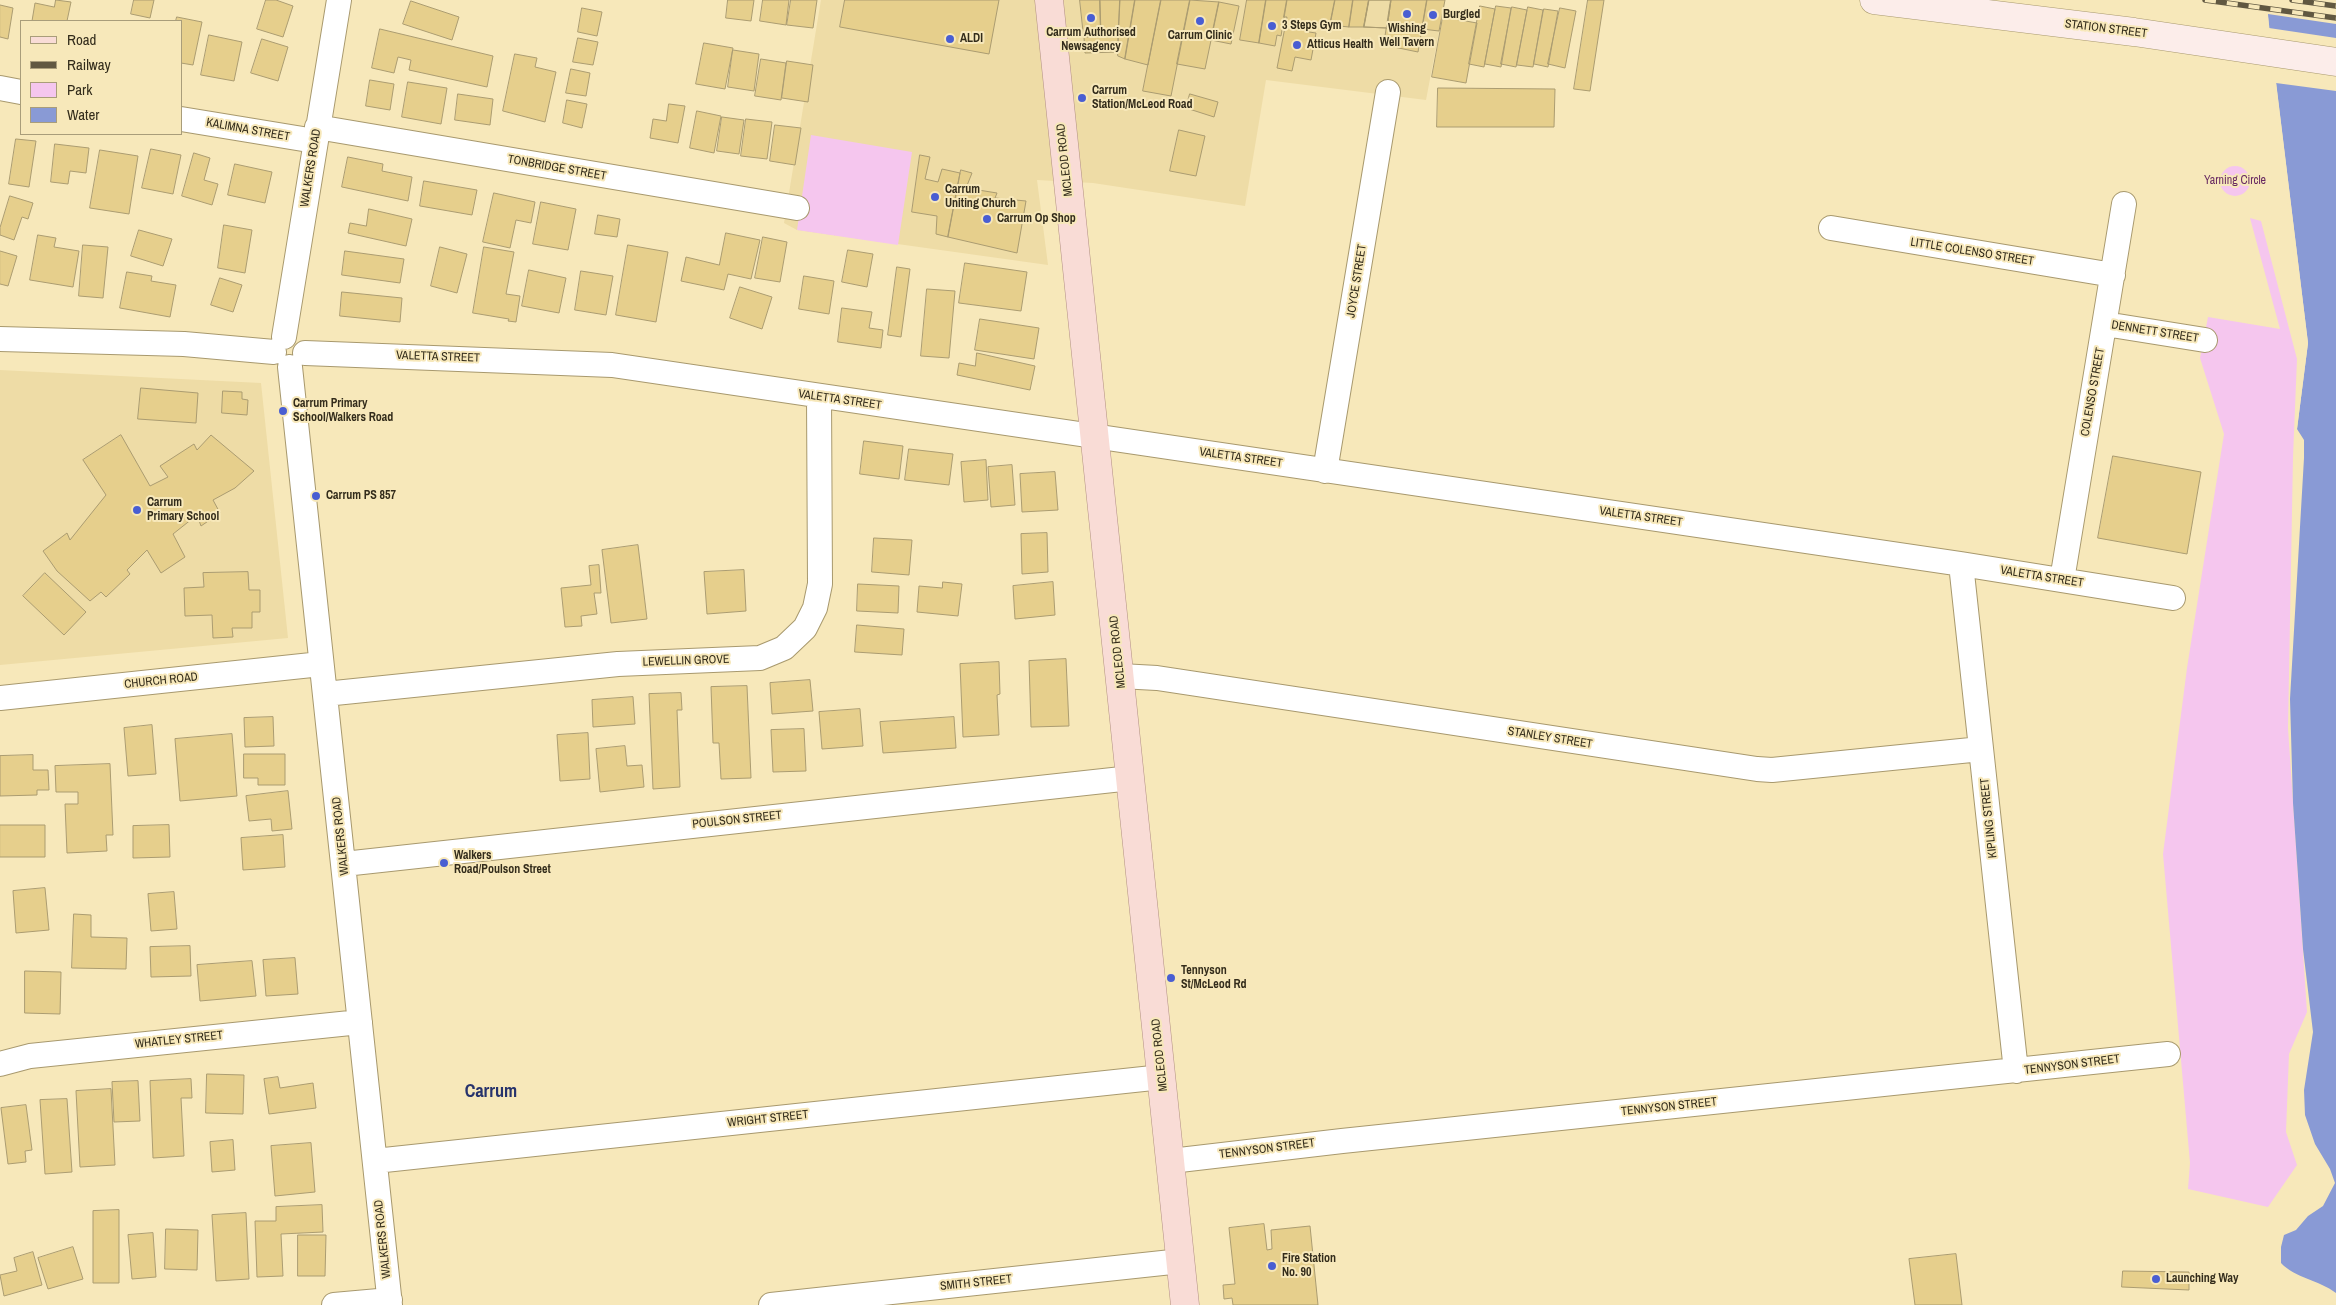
<!DOCTYPE html>
<html>
<head>
<meta charset="utf-8">
<style>
  body { margin:0 }
  #map { position:relative; width:2336px; height:1305px; overflow:hidden; background:#f7e8ba; font-family:"Archivo Narrow",sans-serif }
  canvas { display:block }
  .legend { position:absolute; left:20px; top:20px; width:162px; height:115px; box-sizing:border-box; background:#f7e8ba; border:1px solid #a99d7a; margin:0; padding:6px 9px; list-style:none; font-size:15px; color:#332c1b }
  .legend li { display:flex; align-items:center; gap:10px; height:25px }
  .legend b { width:25px; border:1px solid #a99d7a }
</style>
</head>
<body>
<div id="map">
<canvas width="2336" height="1305"></canvas>
<ul class="legend">
<li><b style="height:6px;background:#f9dcd6"></b>Road</li>
<li><b style="height:6px;background:#615841"></b>Railway</li>
<li><b style="height:14px;background:#f5c6ee"></b>Park</li>
<li><b style="height:14px;background:#899ad5"></b>Water</li>
</ul>
</div>
<script>
const ctx = document.querySelector('canvas').getContext('2d');
ctx.lineJoin = 'round';
function fill(path, color) { ctx.fillStyle = color; ctx.fill(path, 'evenodd'); }
function stroke(path, color, width, dash) { ctx.strokeStyle = color; ctx.lineWidth = width; ctx.lineCap = dash ? 'butt' : 'round'; ctx.setLineDash(dash || []); ctx.stroke(path); }
function drawText(font, color, halo, rows, align = 'center') {
  ctx.font = font + ' "Archivo Narrow",sans-serif'; ctx.lineWidth = 4; ctx.setLineDash([]); ctx.textBaseline = 'middle'; ctx.strokeStyle = halo; ctx.fillStyle = color; for (const [text, x, y, turn = 0] of rows) {
    ctx.save(); ctx.translate(x, y); ctx.rotate((+turn || 0) * Math.PI / 180); ctx.textAlign = isNaN(turn) ? turn : align; if (halo) ctx.strokeText(text, 0, 0); ctx.fillText(text, 0, 0); ctx.restore();
  }
}
fill(new Path2D(`
  M 821,0 L 1445,0 L 1426,100 L 1266,80 L 1245,206 L 1093,183 L 1037,180 L 1048,265 L 797,230 L 784,223 Z
  M 0,370 L 261,383 L 288,638 L 0,665 Z`), '#eedca6');
fill(new Path2D(`
  M 811,135 L 912,152 L 898,245 L 797,230 Z
  M2220 181a15 15 0 1 1 30 0a15 15 0 1 1-30 0Z
  M 2250,218 L 2261,221 L 2297,359 L 2293,457 L 2288,728 L 2307,1012 L 2289,1054 L 2286,1132 L 2297,1165 L 2268,1207 L 2188,1189 L 2190,1163 L 2163,854 L 2187,668 L 2224,434 L 2200,358 L 2208,317 L 2280,329 Z`), '#f5c6ee');
fill(new Path2D(`
  M 2266,0 L 2336,0 L 2336,1293 C 2319,1280 2295,1278 2281,1263 L 2281,1247 L 2284,1235 L 2296,1230 L 2308,1216 L 2323,1206 L 2335,1183 L 2330,1169 L 2315,1144 L 2305,1115 L 2304,1090 L 2313,1032 L 2303,949 L 2293,803 L 2290,699 L 2304,458 L 2304,440 L 2297,429 L 2308,343 Z`), '#899ad5');
fill(new Path2D(`
  M 2263,0 L 2336,0 L 2336,24 L 2268,14 L 2269,28 L 2336,38 L 2336,91 L 2276,83 L 2308,343 L 2297,429 L 2297,402 L 2305,343 Z`), '#f7e8ba');
const building = new Path2D(`
  M 56,0 L 71,2 L 67,21 L 32,21 L 35,3 L 54,7 Z
  M 134,0 L 154,0 L 150,18 L 131,14 Z
  M 266,0 L 276,0 L 293,6 L 283,37 L 257,29 Z
  M 728,0 L 754,0 L 751,21 L 726,18 Z
  M 763,0 L 789,0 L 786,25 L 760,21 Z
  M 791,0 L 817,0 L 813,28 L 787,25 Z
  M 845,0 L 999,0 L 989,54 L 840,27 Z
  M 1080,0 L 1100,0 L 1101,37 L 1084,37 Z
  M 1100,0 L 1120,0 L 1118,36 L 1101,37 Z
  M 1120,0 L 1135,0 L 1125,59 L 1118,56 Z
  M 1135,0 L 1161,0 L 1148,65 L 1125,59 Z
  M 1161,0 L 1190,0 L 1171,96 L 1143,91 Z
  M 1190,0 L 1219,2 L 1205,69 L 1177,64 Z
  M 1247,0 L 1266,0 L 1259,43 L 1240,40 Z
  M 1266,0 L 1287,0 L 1281,36 L 1277,35 L 1275,46 L 1259,43 Z
  M 1287,0 L 1335,0 L 1330,25 L 1310,22 L 1309,32 L 1316,33 L 1311,60 L 1295,57 L 1292,71 L 1277,68 L 1287,17 L 1284,17 Z
  M 1335,0 L 1353,0 L 1349,27 L 1330,25 Z
  M 1353,0 L 1369,0 L 1364,27 L 1349,27 Z
  M 1369,0 L 1391,0 L 1387,28 L 1364,27 Z
  M 1369,0 L 1391,0 L 1387,28 L 1364,27 Z
  M 1391,0 L 1427,0 L 1418,52 L 1384,45 Z
  M 1427,0 L 1445,0 L 1439,31 L 1422,29 Z
  M 1588,0 L 1604,0 L 1590,91 L 1574,89 Z
  M 411,1 L 459,17 L 452,40 L 403,24 Z
  M 1219,2 L 1239,6 L 1231,44 L 1211,40 Z
  M 0,5 L 13,8 L 8,39 L 0,37 Z
  M 1480,6 L 1495,9 L 1484,67 L 1469,64 Z
  M 1496,6 L 1511,8 L 1501,67 L 1485,64 Z
  M 1512,7 L 1527,10 L 1516,67 L 1501,64 Z
  M 1528,7 L 1543,10 L 1533,67 L 1517,65 Z
  M 582,8 L 602,12 L 597,36 L 578,32 Z
  M 1560,8 L 1576,11 L 1565,68 L 1548,64 Z
  M 1544,9 L 1558,11 L 1548,67 L 1534,64 Z
  M 177,17 L 202,22 L 193,65 L 181,63 L 181,21 L 176,21 Z
  M 1443,17 L 1477,23 L 1466,83 L 1432,77 Z
  M 380,29 L 493,56 L 487,87 L 409,70 L 411,60 L 398,57 L 394,73 L 372,68 Z
  M 209,35 L 242,42 L 234,81 L 201,75 Z
  M 1118,36 L 1118,52 L 1085,53 L 1084,37 Z
  M 578,38 L 598,42 L 593,65 L 573,62 Z
  M 262,39 L 288,47 L 278,81 L 251,73 Z
  M 704,43 L 733,48 L 725,89 L 696,84 Z
  M 733,50 L 759,54 L 754,91 L 728,87 Z
  M 515,54 L 537,58 L 535,67 L 556,72 L 545,122 L 503,111 Z
  M 761,59 L 786,63 L 781,100 L 755,96 Z
  M 787,61 L 813,65 L 808,102 L 782,98 Z
  M 571,69 L 590,73 L 586,96 L 566,93 Z
  M 370,80 L 394,84 L 390,110 L 366,106 Z
  M 408,82 L 447,88 L 441,124 L 402,117 Z
  M 1438,88 L 1555,89 L 1554,127 L 1437,127 Z
  M 458,94 L 493,99 L 490,125 L 455,120 Z
  M 1190,94 L 1218,102 L 1214,117 L 1186,108 Z
  M 567,100 L 587,104 L 582,128 L 563,123 Z
  M 669,104 L 685,106 L 678,143 L 650,138 L 653,119 L 666,121 Z
  M 697,111 L 721,116 L 714,153 L 690,148 Z
  M 722,117 L 744,120 L 739,154 L 717,151 Z
  M 746,119 L 772,122 L 767,159 L 741,156 Z
  M 775,125 L 801,128 L 795,165 L 770,161 Z
  M 1179,130 L 1205,136 L 1196,176 L 1170,171 Z
  M 16,139 L 36,141 L 29,187 L 9,184 Z
  M 55,144 L 89,148 L 86,173 L 70,171 L 68,184 L 51,182 Z
  M 151,149 L 181,155 L 173,194 L 142,188 Z
  M 100,150 L 138,156 L 129,214 L 90,208 Z
  M 194,153 L 210,158 L 204,180 L 218,184 L 212,205 L 182,196 Z
  M 920,155 L 930,157 L 925,179 L 938,182 L 942,169 L 960,173 L 948,237 L 936,234 L 937,216 L 912,212 Z
  M 348,157 L 383,164 L 382,171 L 412,177 L 408,201 L 342,187 Z
  M 235,164 L 272,172 L 265,203 L 228,195 Z
  M 961,170 L 972,173 L 966,188 L 997,193 L 995,198 L 1026,201 L 1017,253 L 948,237 Z
  M 424,181 L 477,190 L 472,215 L 420,206 Z
  M 494,193 L 535,202 L 531,223 L 516,220 L 510,248 L 483,242 Z
  M 10,196 L 33,203 L 28,219 L 22,217 L 14,240 L 0,235 L 0,228 Z
  M 541,202 L 576,209 L 568,250 L 533,244 Z
  M 369,209 L 412,219 L 406,246 L 348,233 L 350,223 L 366,226 Z
  M 598,215 L 620,219 L 617,237 L 595,234 Z
  M 224,225 L 252,230 L 245,273 L 218,268 Z
  M 139,230 L 172,239 L 163,266 L 131,256 Z
  M 726,233 L 760,240 L 751,279 L 728,274 L 724,290 L 681,281 L 686,257 L 719,265 Z
  M 38,235 L 56,238 L 54,247 L 79,251 L 73,287 L 30,280 Z
  M 763,237 L 787,242 L 780,282 L 755,278 Z
  M 83,245 L 108,247 L 103,298 L 79,296 Z
  M 628,245 L 668,252 L 656,322 L 616,315 Z
  M 440,247 L 467,254 L 457,293 L 431,286 Z
  M 484,247 L 514,252 L 506,294 L 520,296 L 516,322 L 508,321 L 509,319 L 473,313 Z
  M 848,250 L 873,254 L 867,287 L 842,282 Z
  M 0,251 L 17,256 L 8,286 L 0,284 Z
  M 345,251 L 404,259 L 400,283 L 342,275 Z
  M 965,263 L 1027,272 L 1021,311 L 959,303 Z
  M 897,267 L 910,269 L 901,337 L 888,335 Z
  M 529,270 L 566,278 L 559,313 L 522,306 Z
  M 581,271 L 613,276 L 606,315 L 575,310 Z
  M 127,272 L 152,276 L 151,281 L 176,285 L 170,317 L 120,308 Z
  M 804,276 L 834,281 L 829,314 L 799,309 Z
  M 220,278 L 242,285 L 233,312 L 211,305 Z
  M 740,287 L 772,297 L 762,329 L 730,318 Z
  M 927,289 L 955,291 L 949,358 L 921,356 Z
  M 342,292 L 402,298 L 400,322 L 340,316 Z
  M 842,308 L 872,312 L 869,328 L 883,330 L 881,348 L 838,342 Z
  M 980,319 L 1039,328 L 1034,359 L 975,350 Z
  M 977,353 L 1035,366 L 1030,390 L 957,375 L 959,363 L 975,366 Z
  M 141,388 L 198,393 L 196,423 L 138,419 Z
  M 223,391 L 242,392 L 242,399 L 248,400 L 247,415 L 222,413 Z
  M 121,435 L 150,486 L 168,477 L 160,466 L 194,444 L 197,450 L 211,435 L 254,471 L 235,488 L 213,500 L 220,513 L 201,526 L 197,515 L 173,534 L 185,557 L 161,573 L 147,550 L 127,570 L 130,574 L 106,597 L 101,592 L 90,601 L 57,571 L 43,551 L 67,533 L 70,540 L 106,495 L 83,460 Z
  M 864,441 L 903,446 L 899,479 L 860,474 Z
  M 909,449 L 953,454 L 949,485 L 905,480 Z
  M 2113,456 L 2201,472 L 2187,554 L 2098,538 Z
  M 986,460 L 988,500 L 964,502 L 961,462 Z
  M 1012,465 L 1015,505 L 991,507 L 988,467 Z
  M 1055,472 L 1058,510 L 1022,512 L 1020,474 Z
  M 1047,533 L 1048,572 L 1022,574 L 1021,534 Z
  M 874,538 L 912,540 L 909,575 L 872,572 Z
  M 638,545 L 647,619 L 611,623 L 602,550 Z
  M 599,565 L 601,593 L 594,593 L 597,614 L 581,616 L 582,626 L 565,627 L 561,588 L 591,585 L 589,566 Z
  M 744,570 L 746,611 L 707,614 L 704,572 Z
  M 248,572 L 249,590 L 260,590 L 260,612 L 252,612 L 252,628 L 232,628 L 233,637 L 213,638 L 212,615 L 185,616 L 184,588 L 204,587 L 203,573 Z
  M 45,573 L 86,612 L 64,635 L 23,596 Z
  M 943,582 L 962,584 L 958,616 L 917,612 L 919,586 L 942,588 Z
  M 1053,582 L 1055,615 L 1015,619 L 1013,586 Z
  M 858,584 L 899,586 L 898,613 L 857,611 Z
  M 857,625 L 904,629 L 902,655 L 855,652 Z
  M 1066,659 L 1069,726 L 1031,727 L 1029,661 Z
  M 999,662 L 1000,694 L 997,695 L 999,735 L 963,737 L 960,664 Z
  M 810,680 L 813,711 L 772,714 L 770,683 Z
  M 747,686 L 751,778 L 721,779 L 719,743 L 713,743 L 711,687 Z
  M 681,693 L 682,710 L 677,710 L 680,787 L 653,789 L 649,694 Z
  M 633,697 L 635,724 L 593,727 L 592,700 Z
  M 860,709 L 863,746 L 822,749 L 819,712 Z
  M 273,717 L 274,746 L 245,747 L 244,718 Z
  M 954,717 L 956,748 L 883,753 L 880,722 Z
  M 152,725 L 156,774 L 128,776 L 124,728 Z
  M 804,729 L 806,771 L 773,772 L 771,730 Z
  M 588,733 L 590,779 L 560,781 L 557,735 Z
  M 232,734 L 237,796 L 180,801 L 175,739 Z
  M 625,746 L 627,766 L 642,765 L 644,787 L 600,792 L 596,749 Z
  M 244,754 L 285,754 L 285,785 L 258,785 L 258,778 L 244,778 Z
  M 33,755 L 33,770 L 48,770 L 49,790 L 37,790 L 37,795 L 0,796 L 0,756 Z
  M 110,764 L 113,835 L 106,835 L 107,851 L 67,853 L 65,804 L 78,804 L 78,792 L 56,792 L 55,766 Z
  M 288,791 L 292,829 L 272,831 L 271,819 L 249,821 L 246,796 Z
  M 0,825 L 45,825 L 45,857 L 0,857 Z
  M 169,825 L 170,857 L 133,858 L 133,826 Z
  M 283,835 L 285,867 L 243,870 L 241,838 Z
  M 45,888 L 49,930 L 16,933 L 13,891 Z
  M 174,892 L 177,929 L 151,931 L 148,894 Z
  M 74,914 L 91,915 L 91,937 L 127,938 L 126,969 L 72,968 Z
  M 190,946 L 191,976 L 151,977 L 150,947 Z
  M 295,958 L 298,994 L 266,996 L 263,960 Z
  M 252,961 L 256,996 L 200,1001 L 197,965 Z
  M 25,971 L 61,972 L 60,1014 L 25,1013 Z
  M 207,1074 L 244,1075 L 243,1114 L 206,1113 Z
  M 278,1077 L 280,1088 L 313,1083 L 316,1108 L 269,1114 L 264,1079 Z
  M 191,1079 L 192,1098 L 181,1098 L 184,1156 L 153,1158 L 150,1081 Z
  M 138,1081 L 140,1121 L 114,1122 L 112,1082 Z
  M 111,1089 L 115,1165 L 80,1167 L 76,1091 Z
  M 67,1099 L 72,1172 L 45,1174 L 40,1100 Z
  M 26,1105 L 32,1150 L 25,1151 L 26,1162 L 8,1164 L 1,1108 Z
  M 233,1140 L 235,1170 L 212,1172 L 210,1142 Z
  M 311,1143 L 315,1192 L 275,1196 L 271,1146 Z
  M 322,1205 L 323,1232 L 281,1234 L 283,1276 L 257,1277 L 255,1221 L 276,1221 L 276,1207 Z
  M 119,1210 L 119,1283 L 93,1283 L 93,1211 Z
  M 246,1213 L 249,1279 L 216,1281 L 212,1215 Z
  M 1264,1224 L 1267,1250 L 1272,1249 L 1271,1230 L 1310,1226 L 1318,1305 L 1233,1305 L 1232,1298 L 1224,1299 L 1223,1285 L 1235,1284 L 1229,1228 Z
  M 166,1229 L 198,1230 L 197,1270 L 165,1269 Z
  M 153,1233 L 156,1277 L 132,1279 L 128,1235 Z
  M 298,1235 L 326,1235 L 325,1276 L 298,1276 Z
  M 73,1247 L 83,1279 L 48,1289 L 38,1258 Z
  M 33,1252 L 42,1285 L 4,1296 L 0,1275 L 17,1271 L 14,1258 Z
  M 1956,1254 L 1962,1305 L 1915,1305 L 1909,1259 Z
  M 2123,1271 L 2189,1272 L 2189,1290 L 2122,1287 Z`);
fill(building, '#e6cf8c');
stroke(building, '#ab9c71', 1);
const street = new Path2D(`
  M 0,88 L 21,92
  M 181,119 L 315,141
  M 317,127 L 797,208
  M 1831,228 L 2113,275
  M 2105,324 L 2205,340
  M 284,337 L 339,0
  M 0,339 L 184,344 L 274,352
  M 305,353 L 612,365 L 1961,564 L 2173,598
  M 290,367 L 390,1305
  M 1325,471 L 1388,92
  M 1961,564 L 2016,1071
  M 2062,580 L 2124,204
  M 1120,676 L 1157,678 L 1757,769 L 1772,770 L 1981,749
  M 325,694 L 618,664 L 760,658 L 784,648 L 805,628 L 815,608 L 820,584 L 819,397
  M 0,698 L 321,664
  M 344,864 L 1131,778
  M 0,1064 L 30,1056 L 360,1022
  M 375,1161 L 1162,1077
  M 1171,1161 L 1342,1141 L 2168,1054
  M 334,1305 L 390,1300
  M 771,1305 L 1181,1261`);
const secondary = new Path2D(`
  M 1874,0 L 2134,32 L 2336,62`);
const primary = new Path2D(`
  M 1049,0 L 1185,1305`);
stroke(street, '#a8996e', 26);
stroke(secondary, '#a8996e', 29);
stroke(primary, '#b18f82', 29);
stroke(street, '#fff', 24);
stroke(secondary, '#fcedea', 28);
stroke(primary, '#f9dcd6', 28);
const rail = new Path2D(`
  M 2205,0 L 2336,18
  M 2292,0 L 2336,6`);
stroke(rail, '#615841', 5.5);
stroke(rail, '#f7e8ba', 4, [11]);
for (const [x, y, r, color] of [
  [1407,14,5,"#495ed2"],
  [1433,15,5,"#495ed2"],
  [1091,18,5,"#495ed2"],
  [1200,21,5,"#495ed2"],
  [1272,26,5,"#495ed2"],
  [950,39,5,"#495ed2"],
  [1297,45,5,"#495ed2"],
  [1082,98,5,"#495ed2"],
  [935,197,5,"#495ed2"],
  [987,219,5,"#495ed2"],
  [283,411,5,"#495ed2"],
  [316,496,5,"#495ed2"],
  [137,510,5,"#495ed2"],
  [444,863,5,"#495ed2"],
  [1171,978,5,"#495ed2"],
  [1272,1266,5,"#495ed2"],
  [2156,1279,5,"#495ed2"]
]) { const dot = new Path2D(); dot.arc(x, y, r, 0, 2 * Math.PI); ctx.fillStyle = color; ctx.fill(dot); stroke(dot, '#f7e8ba', 2); }
drawText('bold 12px', '#332c1b', '#f7e8ba', [
  ["Burgled",1443,15],
  ["3 Steps Gym",1282,26],
  ["Wishing",1407,29,"center"],
  ["Well Tavern",1407,43,"center"],
  ["Carrum Authorised",1091,33,"center"],
  ["Newsagency",1091,47,"center"],
  ["Carrum Clinic",1200,36,"center"],
  ["ALDI",960,39],
  ["Atticus Health",1307,45],
  ["Carrum",1092,91],
  ["Station/McLeod Road",1092,105],
  ["Carrum",945,190],
  ["Uniting Church",945,204],
  ["Carrum Op Shop",997,219],
  ["Carrum Primary",293,404],
  ["School/Walkers Road",293,418],
  ["Carrum PS 857",326,496],
  ["Carrum",147,503],
  ["Primary School",147,517],
  ["Walkers",454,856],
  ["Road/Poulson Street",454,870],
  ["Tennyson",1181,971],
  ["St/McLeod Rd",1181,985],
  ["Fire Station",1282,1259],
  ["No. 90",1282,1273],
  ["Launching Way",2166,1279]
], 'left');
drawText('12px', '#332c1b', '#f7e8ba', [
  ["STATION STREET",2106,29,7],
  ["KALIMNA STREET",248,130,10],
  ["MCLEOD ROAD",1065,160,-96],
  ["WALKERS ROAD",311,168,-81],
  ["TONBRIDGE STREET",557,168,10],
  ["LITTLE COLENSO STREET",1972,252,9],
  ["JOYCE STREET",1357,281,-81],
  ["DENNETT STREET",2155,332,9],
  ["VALETTA STREET",438,357,2],
  ["COLENSO STREET",2093,392,-80],
  ["VALETTA STREET",840,400,8],
  ["VALETTA STREET",1241,458,8],
  ["VALETTA STREET",1641,517,8],
  ["VALETTA STREET",2042,577,9],
  ["MCLEOD ROAD",1118,652,-96],
  ["LEWELLIN GROVE",686,661,-2],
  ["CHURCH ROAD",161,681,-6],
  ["STANLEY STREET",1550,738,9],
  ["KIPLING STREET",1989,818,-96],
  ["POULSON STREET",737,820,-6],
  ["WALKERS ROAD",341,836,-96],
  ["WHATLEY STREET",179,1040,-6],
  ["MCLEOD ROAD",1160,1055,-96],
  ["TENNYSON STREET",2072,1065,-7],
  ["TENNYSON STREET",1669,1107,-6],
  ["WRIGHT STREET",768,1119,-6],
  ["TENNYSON STREET",1267,1149,-7],
  ["WALKERS ROAD",383,1239,-96],
  ["SMITH STREET",976,1283,-6]
]);
drawText('12px', '#672861', '#f7e8ba', [
  ["Yarning Circle",2235,181]
]);
drawText('bold 18px', '#27336c', '#f7e8ba', [
  ["Carrum",491,1092]
]);
</script>
</body>
</html>
